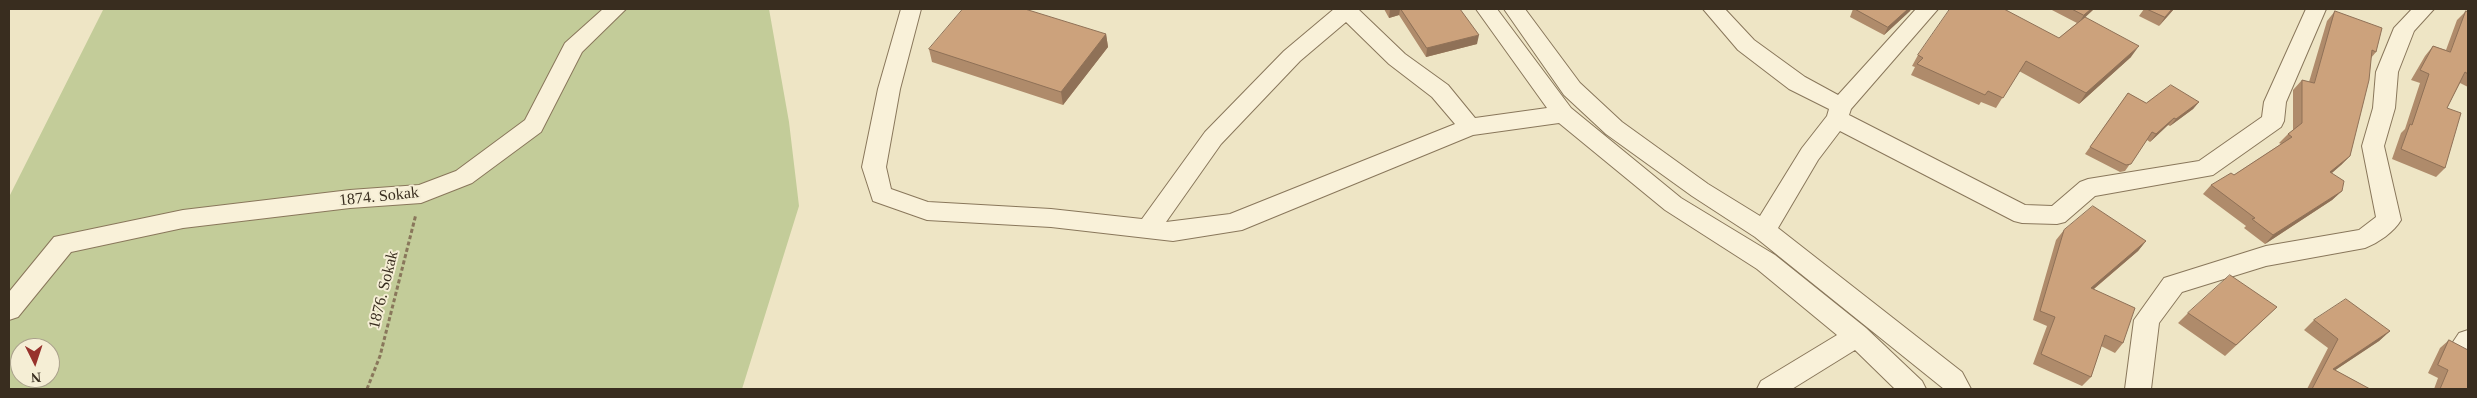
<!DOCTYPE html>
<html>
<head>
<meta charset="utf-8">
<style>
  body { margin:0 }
  #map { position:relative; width:2477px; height:398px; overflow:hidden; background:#eee5c5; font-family:Georgia,serif }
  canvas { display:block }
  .frame { position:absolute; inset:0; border:10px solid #392d1f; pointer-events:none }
  .north { position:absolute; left:10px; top:338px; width:50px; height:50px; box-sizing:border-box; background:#f5eed5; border:1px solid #aaa18c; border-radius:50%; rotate:176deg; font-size:14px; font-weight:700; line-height:20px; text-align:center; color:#392d1f }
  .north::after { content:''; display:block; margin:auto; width:18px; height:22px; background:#97322c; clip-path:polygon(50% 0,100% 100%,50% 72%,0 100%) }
</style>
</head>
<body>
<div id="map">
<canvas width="2477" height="398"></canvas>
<div class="frame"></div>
<div class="north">N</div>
</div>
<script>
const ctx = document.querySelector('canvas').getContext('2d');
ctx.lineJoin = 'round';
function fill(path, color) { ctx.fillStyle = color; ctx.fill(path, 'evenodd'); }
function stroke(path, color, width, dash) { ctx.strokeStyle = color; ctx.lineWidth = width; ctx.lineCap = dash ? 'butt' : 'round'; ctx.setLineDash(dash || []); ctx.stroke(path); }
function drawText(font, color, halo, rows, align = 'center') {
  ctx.font = font + ' Georgia,serif'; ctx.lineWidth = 4; ctx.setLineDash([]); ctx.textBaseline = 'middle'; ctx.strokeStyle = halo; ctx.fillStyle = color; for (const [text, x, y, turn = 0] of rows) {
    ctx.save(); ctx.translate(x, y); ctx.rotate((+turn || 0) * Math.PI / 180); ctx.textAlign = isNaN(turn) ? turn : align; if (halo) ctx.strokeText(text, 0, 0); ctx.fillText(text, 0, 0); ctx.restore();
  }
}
fill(new Path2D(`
  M 106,9 L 769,9 L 789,122 L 799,206 L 742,389 L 9,389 L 9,197 L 103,10 ZM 20,348 L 50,348 L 50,378 L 20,378 Z`), '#c3cc99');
const minor = new Path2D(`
  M 603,9 L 626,9 L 582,52 L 541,132 L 472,183 L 421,203 L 350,208 L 183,228 L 71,252 L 18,317 L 9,320 L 9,292 L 54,237 L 183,210 L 350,190 L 419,185 L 456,171 L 525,120 L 565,43 Z
  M 901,9 L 921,9 L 900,89 L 886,167 L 891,189 L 928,202 L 1051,209 L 1142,219 L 1205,132 L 1284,51 L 1334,9 L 1358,9 L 1405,54 L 1448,85 L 1475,118 L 1547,108 L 1476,9 L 1497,9 L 1571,108 L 1681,198 L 1775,255 L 1866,328 L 1922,381 L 1926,389 L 1895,389 L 1855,350 L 1792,389 L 1757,389 L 1761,381 L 1837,335 L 1757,269 L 1665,210 L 1559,123 L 1473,135 L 1242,230 L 1173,241 L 1051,227 L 927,220 L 873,201 L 862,167 L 878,89 ZM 1346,22 L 1389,64 L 1432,97 L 1455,124 L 1230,214 L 1166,222 L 1221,144 L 1300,61 Z
  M 1504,9 L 1525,9 L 1580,83 L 1622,122 L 1708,184 L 1760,216 L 1802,148 L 1827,116 L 1829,109 L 1789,89 L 1738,50 L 1703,9 L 1725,9 L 1754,40 L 1805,77 L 1838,95 L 1916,9 L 1938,9 L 1851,109 L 1849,115 L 2025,205 L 2052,206 L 2080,182 L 2088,179 L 2199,161 L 2262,117 L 2264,102 L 2306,9 L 2326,9 L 2286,102 L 2284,121 L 2281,127 L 2213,175 L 2095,196 L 2065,222 L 2057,224 L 2022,223 L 2014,221 L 1840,131 L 1818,160 L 1778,228 L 1962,372 L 1971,389 L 1944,389 L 1755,237 L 1692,196 L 1606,134 L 1564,95 Z
  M 2412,9 L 2434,9 L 2414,31 L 2398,72 L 2395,108 L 2384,146 L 2401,220 C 2394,232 2378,243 2365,248 L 2266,266 L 2182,292 L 2159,323 L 2151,389 L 2125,389 L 2134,320 L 2164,278 L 2266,246 L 2359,230 L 2376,217 L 2362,146 L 2373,108 L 2376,72 L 2394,28 Z
  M 2468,330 L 2468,358 L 2455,353 L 2451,345 L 2459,333 Z`);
stroke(minor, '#89775b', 2);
stroke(new Path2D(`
  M 367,389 L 380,356 L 416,214`), '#89775b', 3, [4, 2.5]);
fill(minor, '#f9f1d9');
fill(new Path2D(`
  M 1384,9 L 1460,9 L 1477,44 L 1426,57 L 1399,15 L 1389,18 Z
  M 1853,9 L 1911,9 L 1910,11 L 1884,35 L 1850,17 Z
  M 2050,9 L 2094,9 L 2085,17 L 2131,57 L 2079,104 L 2019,71 L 1996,108 L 1981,102 L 1979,105 L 1911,75 L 1915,67 L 1912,66 L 1918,55 L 2059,38 L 2077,23 Z
  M 2144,9 L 2174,9 L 2159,26 L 2139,16 Z
  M 2335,11 L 2376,52 L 2371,58 L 2350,156 L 2341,165 L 2332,173 L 2342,191 L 2332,200 L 2265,244 L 2244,228 L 2246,226 L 2203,194 L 2211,185 L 2234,175 L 2281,144 L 2279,143 L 2288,134 L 2293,130 L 2293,90 L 2302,80 L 2309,82 L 2327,21 Z
  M 2466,11 L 2468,12 L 2468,87 L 2460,83 L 2447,108 L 2445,168 L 2436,177 L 2392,159 L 2401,133 L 2405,129 L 2420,83 L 2411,80 L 2425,56 L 2433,46 L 2446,50 L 2457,20 Z
  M 1106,34 L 1108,47 L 1063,105 L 932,62 L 929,49 Z
  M 2128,93 L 2146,103 L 2199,102 L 2193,109 L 2170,126 L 2168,125 L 2150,142 L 2147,140 L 2125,171 L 2120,172 L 2085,154 Z
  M 2064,230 L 2146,241 L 2138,251 L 2094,289 L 2123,343 L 2115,353 L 2101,346 L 2091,377 L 2082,386 L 2033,364 L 2047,326 L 2033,320 L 2056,240 Z
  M 2277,307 L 2225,356 L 2178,323 L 2188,313 Z
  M 2314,320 L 2390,331 L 2379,341 L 2335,370 L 2370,389 L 2307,389 L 2328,348 L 2304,330 Z
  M 2449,340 L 2468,389 L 2434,389 L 2438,378 L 2428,373 L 2440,348 Z`), '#af8b6b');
fill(new Path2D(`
  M 1390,9 L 1400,9 L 1399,15 L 1389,18 Z
  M 1908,9 L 1911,9 L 1910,11 L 1884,35 L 1888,27 Z
  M 2091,9 L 2094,9 L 2078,24 L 2084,15 Z
  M 2172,9 L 2174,9 L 2159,26 L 2165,17 Z
  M 1106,34 L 1108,47 L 1063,105 L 1061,92 Z
  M 1479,35 L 1477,44 L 1426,57 L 1427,48 Z
  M 2139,46 L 2131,57 L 2079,104 L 2086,93 Z
  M 2199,102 L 2193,109 L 2170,126 L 2176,119 Z
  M 2174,118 L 2168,125 L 2150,142 L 2156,134 Z
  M 2350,156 L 2341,165 L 2321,182 L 2330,172 Z
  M 2342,191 L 2332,200 L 2265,244 L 2273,235 Z
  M 2146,241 L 2138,251 L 2083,298 L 2091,288 Z
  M 2390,331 L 2379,341 L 2322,379 L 2333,369 Z`), '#8f7157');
const building = new Path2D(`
  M 963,9 L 1025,9 L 1106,34 L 1061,92 L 929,49 Z
  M 1401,9 L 1460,9 L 1479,35 L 1427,48 Z
  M 1855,9 L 1908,9 L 1888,27 Z
  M 1950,9 L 2004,9 L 2059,38 L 2085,17 L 2139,46 L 2086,93 L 2026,61 L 2003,98 L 1988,91 L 1985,95 L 1917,64 L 1923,58 L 1918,55 Z
  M 2072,9 L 2091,9 L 2084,15 Z
  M 2147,9 L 2172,9 L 2165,17 Z
  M 2335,11 L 2382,28 L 2376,52 L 2372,50 L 2369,80 L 2350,156 L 2330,172 L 2344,181 L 2342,191 L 2273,235 L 2252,219 L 2255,218 L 2211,185 L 2231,173 L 2234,175 L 2292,137 L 2288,134 L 2302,123 L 2302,80 L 2314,83 Z
  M 2466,11 L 2468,12 L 2468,74 L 2465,72 L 2447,108 L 2461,113 L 2445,168 L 2401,149 L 2410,124 L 2412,125 L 2429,74 L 2420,70 L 2433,46 L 2450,52 Z
  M 2171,85 L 2199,102 L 2176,119 L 2174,118 L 2156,134 L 2152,132 L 2131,164 L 2126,165 L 2090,147 L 2128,93 L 2146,103 Z
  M 2093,206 L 2146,241 L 2091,288 L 2135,308 L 2123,343 L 2105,335 L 2091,377 L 2041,354 L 2055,317 L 2040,311 L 2064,230 Z
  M 2230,275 L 2277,307 L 2236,345 L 2188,313 Z
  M 2346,299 L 2390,331 L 2333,369 L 2370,389 L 2312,389 L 2338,339 L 2314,320 Z
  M 2449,340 L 2468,350 L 2468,389 L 2440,389 L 2448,370 L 2438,365 Z`);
fill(building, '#cca27c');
stroke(building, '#8f7157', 1);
drawText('16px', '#392d1f', '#f5eed5', [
  ["1874. Sokak",379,197,-6],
  ["1876. Sokak",384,290,-76]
]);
</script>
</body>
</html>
